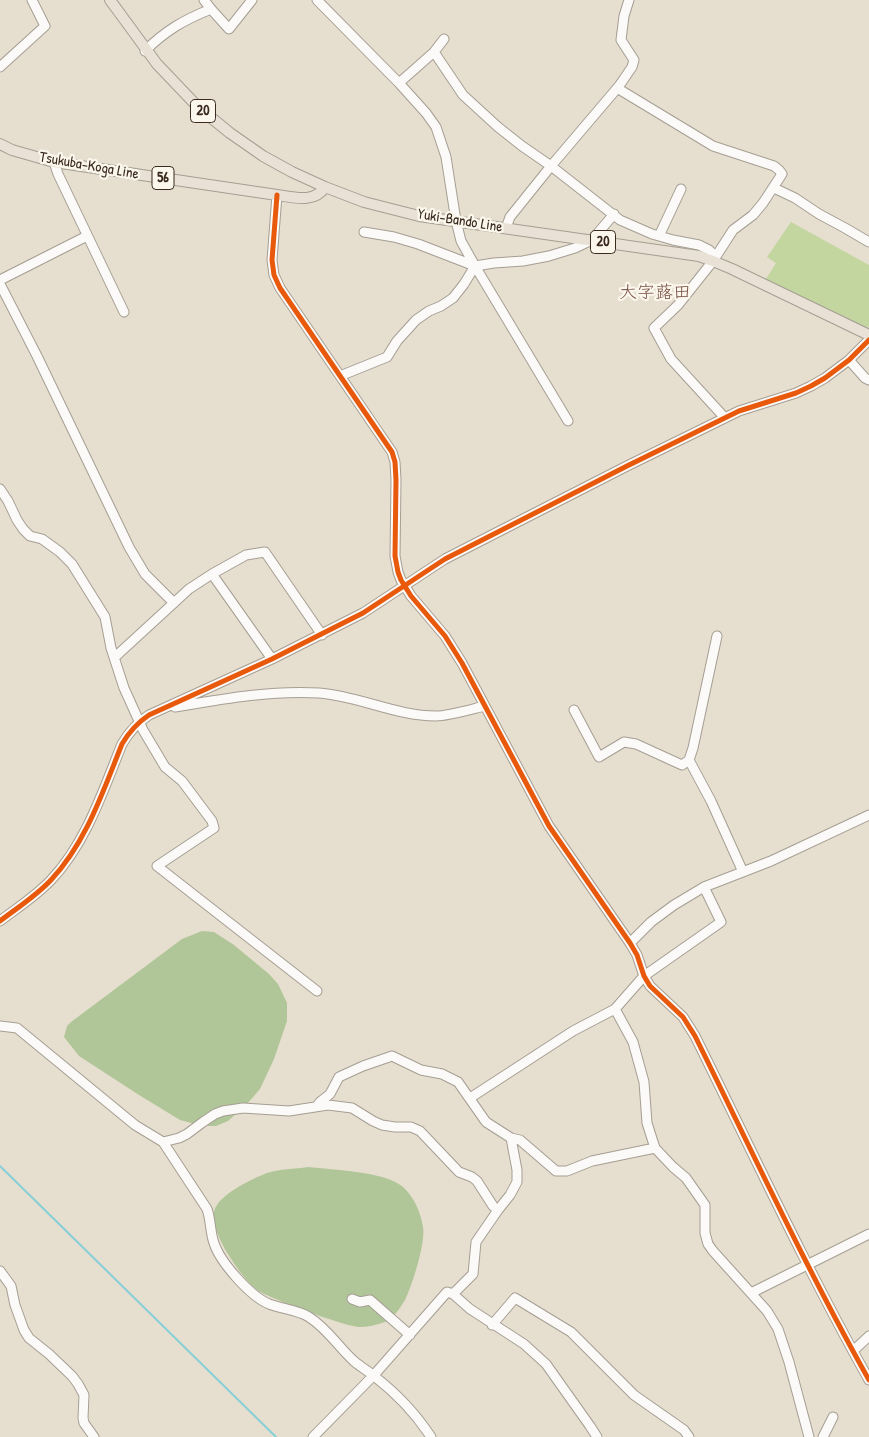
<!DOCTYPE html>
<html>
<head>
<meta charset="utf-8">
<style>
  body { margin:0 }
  canvas { display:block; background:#e6dece }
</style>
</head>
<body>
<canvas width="869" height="1437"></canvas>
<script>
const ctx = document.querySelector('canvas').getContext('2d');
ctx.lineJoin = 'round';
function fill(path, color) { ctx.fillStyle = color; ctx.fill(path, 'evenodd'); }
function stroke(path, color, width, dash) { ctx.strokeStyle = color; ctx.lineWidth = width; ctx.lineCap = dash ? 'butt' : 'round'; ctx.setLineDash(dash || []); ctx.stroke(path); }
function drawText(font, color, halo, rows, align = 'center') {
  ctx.font = font + ' "Patrick Hand","Klee One",sans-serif'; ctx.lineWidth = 4.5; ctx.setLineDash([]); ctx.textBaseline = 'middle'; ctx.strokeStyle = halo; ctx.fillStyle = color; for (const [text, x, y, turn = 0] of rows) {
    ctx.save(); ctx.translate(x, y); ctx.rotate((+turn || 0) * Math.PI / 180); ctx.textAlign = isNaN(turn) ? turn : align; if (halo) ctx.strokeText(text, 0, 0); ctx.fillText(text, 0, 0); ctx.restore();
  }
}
fill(new Path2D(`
  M 791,222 L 869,265 L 869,327 L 867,328 L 766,279 L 776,263 L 767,257 Z`), '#c3d6a0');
fill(new Path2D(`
  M 202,931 L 214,932 L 234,945 L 269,974 L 278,984 L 287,1003 L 287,1021 L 274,1059 L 260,1089 L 247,1104 L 228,1121 L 216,1126 L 203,1126 L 180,1120 L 139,1095 L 79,1056 L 64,1037 L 67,1026 L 71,1022 L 182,939 Z
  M 308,1167 C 333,1170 385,1171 403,1187 C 414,1197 421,1213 423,1227 C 426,1242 412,1286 405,1300 C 400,1308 394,1318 385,1322 C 377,1325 367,1327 359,1327 C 344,1326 267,1298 256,1289 C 243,1278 235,1265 226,1251 C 220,1240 212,1224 214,1212 C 217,1195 252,1179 267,1173 C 279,1169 295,1169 308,1167 Z`), '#b1c698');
stroke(new Path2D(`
  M 0,1166 L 276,1437`), '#88cfd7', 2);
const minor = new Path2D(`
  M 317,0 L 399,83 L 426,113 L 436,127 L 446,157 L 456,221 L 461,241 L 475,266 L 568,421
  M 211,9 L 229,29 L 252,0
  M 145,51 C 166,30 184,20 211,9 L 204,0
  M 434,52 L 463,95 L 498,127 L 522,146 L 551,166 L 620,220 L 652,234 L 673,240 L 699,245 L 709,250 L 715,256
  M 0,67 L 45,26 L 32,0
  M 399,83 L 434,52 L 444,39
  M 617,88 L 713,146 L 774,166 L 779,170 L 782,174 L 763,203 L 753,215 L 733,230 L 713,261 L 678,305 L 654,328 L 671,359 L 725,418
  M 54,162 L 58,174 L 124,312
  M 774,188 L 795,198 L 819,214 L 845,228 L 869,242
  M 277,195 L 272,260 L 274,275 L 280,288 L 392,452 L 395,462 L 396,480 L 395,556 L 398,572 L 401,580 L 411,596 L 445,636 L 462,663 L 549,826 L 630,943 L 637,955 L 644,976 L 650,986 L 683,1017 L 695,1036 C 752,1151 806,1268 869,1380
  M 506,228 L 510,217 L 551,166 L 619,86 L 632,67 L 634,60 L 621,40 L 624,16 L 629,0
  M 364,232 L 394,237 L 418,244 L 475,266 L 494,263 L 523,261 L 549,256 L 575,248 L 592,240 L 614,214
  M 659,236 L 681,189
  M 0,280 L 87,236
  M 0,284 L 37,356 L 129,547 L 145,574 L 174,603
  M 849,360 L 865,378 L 869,380
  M 340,376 L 387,357 L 397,341 L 416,320 L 429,311 L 441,306 L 453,298 L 464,284 L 475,266
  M 0,489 L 8,501 L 17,520 L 23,529 L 30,536 L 42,539 L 60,552 L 72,564 L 105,617 L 111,648 L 124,688 L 143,730 L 165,767 L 182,781 L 212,821 L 214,828 L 157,866 L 317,991
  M 212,574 L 246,555 L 265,552 L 322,635
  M 115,657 L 189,589 L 212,574 L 272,659
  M 175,707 C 222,699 271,690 319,693 C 359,696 396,716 436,716 C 449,716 472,709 485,706
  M 574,710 L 599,757 L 624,742 L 636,744 L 682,765 L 689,760 L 693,748 L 717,636
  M 689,760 L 711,801 L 743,872
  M 0,921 C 17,908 36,896 51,880 C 86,843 103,791 122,744 C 129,732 137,723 149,715 L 272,659 L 363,613 L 445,559 L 627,466 L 739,411 L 796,393 L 811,386 L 825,378 L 849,360 L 869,340
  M 630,943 L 651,922 L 674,905 L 704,887 L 771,861 L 869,815
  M 615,1009 L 633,1042 L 644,1082 L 647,1123 L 655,1148 L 673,1167 L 686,1178 L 705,1205 L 705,1233 L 708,1244 L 713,1251 L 767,1311 L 778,1329 L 789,1362 L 809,1437
  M 0,1026 L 17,1028 L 135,1125 L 163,1142 L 207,1209 C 211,1220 210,1232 214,1243 C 220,1262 250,1296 269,1304 C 282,1309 298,1310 309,1317 C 328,1329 339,1348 355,1362 C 361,1367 368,1371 374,1376 C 396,1393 416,1414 431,1437
  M 470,1098 L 573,1031 L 615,1009 L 644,976 L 721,922 L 704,887
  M 317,1106 L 320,1102 L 330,1094 L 339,1077 L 363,1066 L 392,1056 L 421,1070 L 442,1074 L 458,1082 L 486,1122 L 511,1138 L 520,1140 L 556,1171 L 567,1171 L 592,1161 L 655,1148
  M 163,1142 L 179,1138 L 187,1134 L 203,1122 L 215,1114 L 223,1111 L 243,1108 L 289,1111 L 328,1105 L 352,1108 L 373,1121 L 382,1125 L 395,1127 L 411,1127 L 420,1131 L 459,1172 L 472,1177 L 477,1181 L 493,1206 L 498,1210
  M 0,1271 L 11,1286 L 15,1305 L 24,1330 L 29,1338 L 49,1354 L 72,1376 L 78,1384 L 84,1395 L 83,1418 L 84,1423 L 94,1437
  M 751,1293 L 869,1234
  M 453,1294 L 473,1274 L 476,1242 L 498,1210 L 510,1195 L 517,1182 L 517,1170 L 511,1138
  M 352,1299 L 360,1302 L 370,1300 L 410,1335
  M 492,1325 L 515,1298 L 571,1332 L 634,1395 L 684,1430 L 689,1437
  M 853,1351 L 869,1336
  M 313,1437 L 374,1375 L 447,1292 L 453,1294 L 470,1309 L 524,1344 L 546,1364 L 590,1426 L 597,1437
  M 823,1437 L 833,1417`);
const major = new Path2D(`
  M 110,0 L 157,64 L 198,107 L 230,133 L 263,156 L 292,172 L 325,187 L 364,202 L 419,216 L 699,256 L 713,261 L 732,269 L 869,335
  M 0,144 L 12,150 L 54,162 L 277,195 C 293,197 314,204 325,187`);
stroke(minor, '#a59e93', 11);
stroke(major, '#a59e93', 12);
stroke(minor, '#fbfaf8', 9);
stroke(major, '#e9e1d5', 10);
stroke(new Path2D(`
  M 277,195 L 272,260 L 274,275 L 280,288 L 392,452 L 395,462 L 396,480 L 395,556 L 398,572 L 401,580 L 411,596 L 445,636 L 462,663 L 549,826 L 630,943 L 637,955 L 644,976 L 650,986 L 683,1017 L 695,1036 C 752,1151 806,1268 869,1380
  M 0,921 C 17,908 36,896 51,880 C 86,843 103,791 122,744 C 129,732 137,723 149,715 L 272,659 L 363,613 L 445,559 L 627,466 L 739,411 L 796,393 L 811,386 L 825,378 L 849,360 L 869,340`), '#e8590c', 5);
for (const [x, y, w] of [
  [203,111,25],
  [163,178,22],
  [603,242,25]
]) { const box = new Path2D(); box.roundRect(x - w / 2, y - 11.5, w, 23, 4); ctx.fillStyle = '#fbf7ec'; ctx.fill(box); stroke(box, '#3b2a1e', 1); }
drawText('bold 14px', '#3b2a1e', null, [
  ["20",203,111],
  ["56",163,178],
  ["20",603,242]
]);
drawText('15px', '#3b2a1e', '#fbf7ec', [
  ["Tsukuba-Koga Line",89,166,10],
  ["Yuki-Bando Line",460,221,9]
]);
drawText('18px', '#784f44', '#fbf7ec', [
  ["大字蕗田",655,293]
]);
</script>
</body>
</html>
